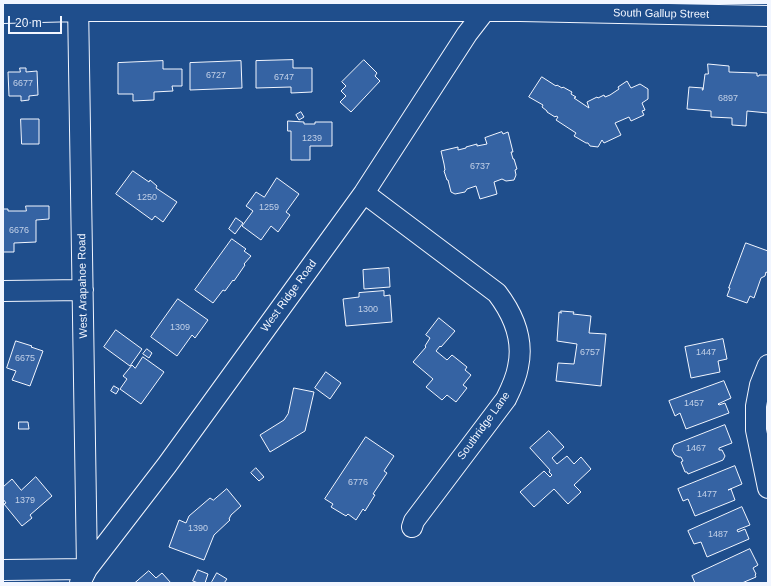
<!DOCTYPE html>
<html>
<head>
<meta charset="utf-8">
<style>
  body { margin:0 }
  #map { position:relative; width:771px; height:586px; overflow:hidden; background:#1f4e8c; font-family:Arial,sans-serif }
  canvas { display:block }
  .frame { position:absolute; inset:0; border:4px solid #f2f6ff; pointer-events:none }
  .scale { position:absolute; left:8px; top:16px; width:54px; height:18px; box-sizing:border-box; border:2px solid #f2f6ff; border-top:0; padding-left:5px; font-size:12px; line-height:14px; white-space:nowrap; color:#f2f6ff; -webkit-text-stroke:3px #1f4e8c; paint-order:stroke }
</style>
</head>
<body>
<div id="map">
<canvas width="771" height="586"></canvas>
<div class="frame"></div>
<div class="scale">20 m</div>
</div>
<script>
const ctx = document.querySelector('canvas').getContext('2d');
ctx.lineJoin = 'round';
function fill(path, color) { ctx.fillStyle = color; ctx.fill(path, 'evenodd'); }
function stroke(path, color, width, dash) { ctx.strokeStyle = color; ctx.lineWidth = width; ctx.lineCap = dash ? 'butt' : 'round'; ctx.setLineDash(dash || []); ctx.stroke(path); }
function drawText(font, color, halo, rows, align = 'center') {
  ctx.font = font + ' Arial,sans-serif'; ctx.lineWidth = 3; ctx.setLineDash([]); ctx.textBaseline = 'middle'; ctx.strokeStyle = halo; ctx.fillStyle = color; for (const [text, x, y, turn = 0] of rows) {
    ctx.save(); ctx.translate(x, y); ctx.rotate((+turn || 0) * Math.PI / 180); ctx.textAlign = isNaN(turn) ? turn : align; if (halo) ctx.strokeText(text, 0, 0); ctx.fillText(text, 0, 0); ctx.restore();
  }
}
const building = new Path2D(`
  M 293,60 L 293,68 L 312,68 L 312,92 L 291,93 L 291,87 L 256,88 L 256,61 Z
  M 364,60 L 377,73 L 375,76 L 380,81 L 351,112 L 340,102 L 346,96 L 341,91 L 346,86 L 342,82 Z
  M 163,61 L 163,69 L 182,69 L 182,86 L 172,86 L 173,91 L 154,92 L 154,100 L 133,101 L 133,94 L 118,94 L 118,63 Z
  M 241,61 L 242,88 L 190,90 L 190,63 Z
  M 708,64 L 729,66 L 729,72 L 757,73 L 757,76 L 759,76 L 759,75 L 768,75 L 768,113 L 747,111 L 746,126 L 732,125 L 732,118 L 711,117 L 711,111 L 687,109 L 689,87 L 703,88 L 702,90 L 703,90 L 705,74 L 708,74 Z
  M 20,68 L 26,68 L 26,72 L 37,71 L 38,95 L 29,96 L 29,100 L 21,101 L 21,96 L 9,96 L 8,72 L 20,72 Z
  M 542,77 L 556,86 L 557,85 L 562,88 L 563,87 L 572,92 L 571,94 L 576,97 L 574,98 L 589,108 L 587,102 L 597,97 L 598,98 L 604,95 L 605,97 L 610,95 L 619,89 L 618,87 L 627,81 L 631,88 L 640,84 L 648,89 L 648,99 L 642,103 L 645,110 L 642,111 L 644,115 L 631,121 L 629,117 L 615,123 L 621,135 L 604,143 L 602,140 L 598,147 L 590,146 L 588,143 L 586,143 L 574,136 L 576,133 L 556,120 L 558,117 L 556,116 L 555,117 L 547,112 L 547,111 L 542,107 L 543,105 L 529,97 Z
  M 301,112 L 304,117 L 299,120 L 296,115 Z
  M 21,119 L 39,119 L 39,144 L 22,144 Z
  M 288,121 L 304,122 L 304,124 L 315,124 L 315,122 L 332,122 L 332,146 L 310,146 L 310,160 L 291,160 L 291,131 L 288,131 Z
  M 502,132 L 503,134 L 508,132 L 513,152 L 511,152 L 513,159 L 514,159 L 517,169 L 515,170 L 516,175 L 514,180 L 506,181 L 502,179 L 494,182 L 497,194 L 480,199 L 476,186 L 467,189 L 465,192 L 455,194 L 451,192 L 448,180 L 447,180 L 444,171 L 445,170 L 444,164 L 441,151 L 458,147 L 458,150 L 466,148 L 466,147 L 477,144 L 477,146 L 487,144 L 485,138 Z
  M 133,171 L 149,182 L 150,180 L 157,186 L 156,188 L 177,202 L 163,222 L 155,216 L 152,220 L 116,194 Z
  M 277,178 L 299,194 L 286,212 L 290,215 L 278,232 L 271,226 L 261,240 L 242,226 L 253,211 L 246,206 L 256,192 L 264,197 Z
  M 26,206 L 49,206 L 49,219 L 36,220 L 36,242 L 14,243 L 14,252 L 3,252 L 3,209 L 8,209 L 8,211 L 26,211 Z
  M 236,218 L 243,223 L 235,234 L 229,229 Z
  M 232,239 L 246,249 L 244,251 L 251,256 L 244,264 L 245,265 L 234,281 L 233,280 L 225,291 L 223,290 L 213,303 L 195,290 Z
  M 746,243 L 768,251 L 768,273 L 766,272 L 765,276 L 761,278 L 754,298 L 750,296 L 747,303 L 727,296 L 730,288 L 729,288 Z
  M 389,268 L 390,287 L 364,289 L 363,270 Z
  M 384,291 L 384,296 L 390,295 L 392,322 L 346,326 L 343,299 L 359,297 L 359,293 Z
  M 178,299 L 208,320 L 195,338 L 192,335 L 177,356 L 151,337 Z
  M 561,311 L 574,312 L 573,314 L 591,316 L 589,333 L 606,334 L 601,386 L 556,381 L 558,363 L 574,364 L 577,344 L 557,341 L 559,312 L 561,313 Z
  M 439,318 L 455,331 L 441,347 L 440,346 L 436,351 L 447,360 L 452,355 L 467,367 L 465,370 L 471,375 L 463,385 L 467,388 L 456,402 L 447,395 L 442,400 L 426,387 L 433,379 L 413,362 L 426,347 L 425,346 L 430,338 L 426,335 Z
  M 116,330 L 142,349 L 130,366 L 104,347 Z
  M 723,339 L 727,359 L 718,361 L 720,372 L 691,378 L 685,347 Z
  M 16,341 L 32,346 L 31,347 L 43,351 L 30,386 L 12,380 L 16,371 L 7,368 Z
  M 147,349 L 152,353 L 149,358 L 143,354 Z
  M 143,357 L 164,372 L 141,404 L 120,389 L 127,379 L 123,376 L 132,365 L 135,368 Z
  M 326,372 L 341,383 L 330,399 L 315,388 Z
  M 724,381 L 731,398 L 718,404 L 719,405 L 725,403 L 729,413 L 686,429 L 680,413 L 675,416 L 669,401 Z
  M 114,386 L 119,389 L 116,394 L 111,391 Z
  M 294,388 L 314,392 L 305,431 L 270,452 L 260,435 L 284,420 L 288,414 Z
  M 19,422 L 28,422 L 29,429 L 19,429 Z
  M 725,425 L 732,443 L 719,448 L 719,450 L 722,450 L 725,456 L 723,460 L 688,474 L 687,472 L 685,472 L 681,462 L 683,461 L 681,457 L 679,457 L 675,455 L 672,450 L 674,445 Z
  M 549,431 L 564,447 L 552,458 L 557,464 L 567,456 L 574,464 L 581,457 L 591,469 L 574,485 L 581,492 L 568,504 L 554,489 L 534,507 L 520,492 L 544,471 L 550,477 L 552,475 L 549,472 L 550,470 L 530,448 Z
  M 366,437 L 394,456 L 384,471 L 387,473 L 373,494 L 375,495 L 365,511 L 363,509 L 356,520 L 348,514 L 346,516 L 331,507 L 333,504 L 325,499 Z
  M 735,466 L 742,484 L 728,490 L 731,489 L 735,500 L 695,516 L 688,499 L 683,501 L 678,489 Z
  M 256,468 L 264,477 L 259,481 L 251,473 Z
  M 36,477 L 52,496 L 30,515 L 32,518 L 22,526 L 4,504 L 6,503 L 3,499 L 3,487 L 12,479 L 21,490 Z
  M 227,489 L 241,506 L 231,515 L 229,519 L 230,520 L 214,535 L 204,560 L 169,547 L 179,520 L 186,523 L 189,516 L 210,498 L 213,500 Z
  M 742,507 L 750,525 L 737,530 L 738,532 L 745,529 L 749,539 L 707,557 L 701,542 L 694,544 L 688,531 Z
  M 750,549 L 758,565 L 753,568 L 756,574 L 755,575 L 756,577 L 742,583 L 695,583 L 692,576 Z
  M 198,570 L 208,574 L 205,583 L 198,583 L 193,581 Z
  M 149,571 L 156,578 L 162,573 L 171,583 L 135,583 Z
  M 217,573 L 227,579 L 224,583 L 213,583 L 212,582 Z`);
fill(building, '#3563a3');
stroke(building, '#f2f6ff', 1);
const minor = new Path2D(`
  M 78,3 L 87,569
  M 3,13 L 78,11 L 520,11 L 768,16
  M 364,193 L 497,293 C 513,314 524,340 518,367 C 516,379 511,389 506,399 L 414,521 L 412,527
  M 3,291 L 83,290
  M 768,365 L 760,385 L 756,406 L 756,430 L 768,488
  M 3,570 L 87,569
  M 80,583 L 87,569 L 167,465 L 364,193 L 467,34 L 491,3`);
stroke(minor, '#f2f6ff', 22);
stroke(minor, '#1f4e8c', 20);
drawText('9px', '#c3d1e8', null, [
  ["6727",216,76],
  ["6747",284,78],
  ["6677",23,84],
  ["6897",728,99],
  ["1239",312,139],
  ["6737",480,167],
  ["1250",147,198],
  ["1259",269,208],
  ["6676",19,231],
  ["1300",368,310],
  ["1309",180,328],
  ["6757",590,353],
  ["1447",706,353],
  ["6675",25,359],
  ["1457",694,404],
  ["1467",696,449],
  ["6776",358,483],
  ["1477",707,495],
  ["1379",25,501],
  ["1390",198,529],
  ["1487",718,535]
]);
drawText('11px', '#f2f6ff', '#1f4e8c', [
  ["South Gallup Street",661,14,1],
  ["West Arapahoe Road",83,286,-91],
  ["West Ridge Road",289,296,-54],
  ["Southridge Lane",484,426,-54]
]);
</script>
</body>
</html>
